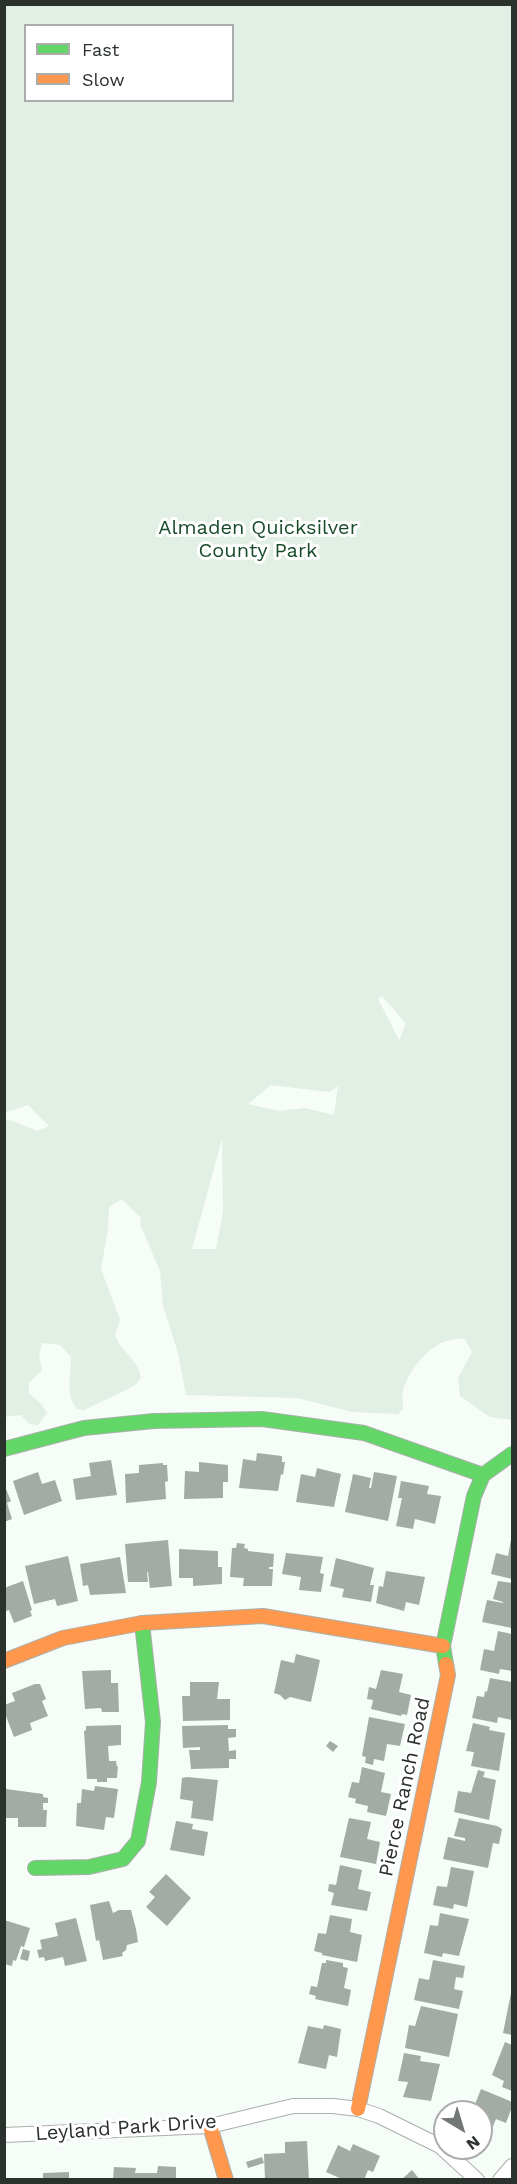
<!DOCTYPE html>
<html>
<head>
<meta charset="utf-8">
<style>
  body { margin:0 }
  #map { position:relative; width:517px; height:2184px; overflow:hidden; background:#f6fcf7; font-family:"Work Sans",sans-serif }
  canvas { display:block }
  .frame { position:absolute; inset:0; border:6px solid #2b312c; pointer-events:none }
  .legend { position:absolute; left:24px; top:24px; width:210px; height:78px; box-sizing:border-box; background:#fff; border:2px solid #aaadab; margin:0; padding:8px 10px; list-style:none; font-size:18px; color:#2b312c }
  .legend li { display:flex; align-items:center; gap:12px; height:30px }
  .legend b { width:30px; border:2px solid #aaadab }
  .north { position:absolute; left:433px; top:2100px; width:60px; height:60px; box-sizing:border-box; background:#fff; border:2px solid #aaadab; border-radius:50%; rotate:142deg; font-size:16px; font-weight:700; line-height:24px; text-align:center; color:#2b312c }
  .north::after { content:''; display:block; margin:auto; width:21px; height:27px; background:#727873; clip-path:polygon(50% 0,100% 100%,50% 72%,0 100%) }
</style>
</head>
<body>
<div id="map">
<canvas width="517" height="2184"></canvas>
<div class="frame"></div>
<ul class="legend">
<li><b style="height:8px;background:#63d668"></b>Fast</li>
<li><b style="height:8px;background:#ff974d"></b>Slow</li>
</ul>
<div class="north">N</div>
</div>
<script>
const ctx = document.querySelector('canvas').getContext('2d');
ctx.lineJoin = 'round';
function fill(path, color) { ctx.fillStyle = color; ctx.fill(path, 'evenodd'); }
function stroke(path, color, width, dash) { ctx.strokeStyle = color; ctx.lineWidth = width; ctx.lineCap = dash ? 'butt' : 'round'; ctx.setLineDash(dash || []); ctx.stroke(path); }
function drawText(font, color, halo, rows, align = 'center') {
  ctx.font = font + ' "Work Sans",sans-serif'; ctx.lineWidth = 6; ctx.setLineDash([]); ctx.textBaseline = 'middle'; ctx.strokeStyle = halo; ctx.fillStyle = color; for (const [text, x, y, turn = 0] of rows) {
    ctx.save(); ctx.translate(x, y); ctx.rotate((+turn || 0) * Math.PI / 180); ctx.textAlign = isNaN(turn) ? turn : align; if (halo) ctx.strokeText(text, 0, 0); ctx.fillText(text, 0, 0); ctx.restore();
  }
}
fill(new Path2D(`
  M 5,4 L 512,5 L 512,1420 L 490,1417 L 460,1396 L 458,1378 L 472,1352 L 465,1339 C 435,1336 412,1364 403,1390 C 402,1396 403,1403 403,1409 L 398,1414 L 352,1412 L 297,1398 L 186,1395 L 178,1353 L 163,1306 L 160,1271 L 140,1224 L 141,1218 L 122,1199 L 109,1207 L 108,1229 L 101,1269 L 120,1320 L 115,1335 C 122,1353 138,1359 141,1378 L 134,1386 L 84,1410 L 77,1409 C 65,1395 71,1375 71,1357 L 60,1345 L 42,1343 L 39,1355 L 42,1370 L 29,1383 L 29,1393 L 42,1405 L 47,1413 L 38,1425 L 29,1424 L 21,1415 L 5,1417 L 5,1119 L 16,1122 L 37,1131 L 49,1126 L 28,1105 L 4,1113 ZM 26,26 L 232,26 L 232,100 L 26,100 ZM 382,996 L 406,1024 L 399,1040 L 378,999 ZM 271,1085 L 329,1092 L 338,1086 L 334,1115 L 304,1108 L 279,1111 L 248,1104 ZM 222,1139 L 223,1211 L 216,1249 L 192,1249 Z`), '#e2efe4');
fill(new Path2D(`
  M 257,1453 L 282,1456 L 282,1462 L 285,1462 L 283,1475 L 281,1474 L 278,1491 L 239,1488 L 243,1459 L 256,1461 Z
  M 111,1460 L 117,1495 L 76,1500 L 73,1479 L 91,1476 L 89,1463 Z
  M 199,1462 L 228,1465 L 228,1482 L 223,1482 L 223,1498 L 184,1499 L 185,1471 L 199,1472 Z
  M 163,1463 L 163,1465 L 167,1465 L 168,1481 L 165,1482 L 166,1499 L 126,1503 L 125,1474 L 139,1473 L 139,1465 Z
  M 317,1468 L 341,1474 L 334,1507 L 296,1502 L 301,1474 L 315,1477 Z
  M 38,1472 L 42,1484 L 55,1480 L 62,1501 L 24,1515 L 13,1481 Z
  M 374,1472 L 397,1476 L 388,1521 L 345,1512 L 353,1474 L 371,1478 L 369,1488 L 371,1488 Z
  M 401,1481 L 429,1486 L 427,1494 L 441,1496 L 435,1524 L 415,1519 L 413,1529 L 396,1526 L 402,1498 L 398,1498 Z
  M 4,1484 L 11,1501 L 7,1503 L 12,1519 L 4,1522 Z
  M 511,1539 L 512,1579 L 491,1574 L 496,1553 L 508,1556 Z
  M 168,1540 L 172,1586 L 150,1588 L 148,1572 L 147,1572 L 148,1582 L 128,1582 L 125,1544 Z
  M 237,1543 L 245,1544 L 244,1548 L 248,1549 L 248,1551 L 274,1554 L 273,1567 L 269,1567 L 269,1569 L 273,1569 L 272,1586 L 243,1586 L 244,1578 L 230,1577 L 232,1548 L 236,1548 Z
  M 179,1549 L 218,1551 L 218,1567 L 222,1567 L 222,1584 L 193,1586 L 193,1578 L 179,1578 Z
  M 286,1553 L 323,1557 L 320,1573 L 324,1574 L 321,1592 L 299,1590 L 301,1577 L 282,1574 Z
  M 68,1556 L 78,1601 L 57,1606 L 55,1599 L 34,1604 L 25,1566 Z
  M 120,1557 L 126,1593 L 90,1595 L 88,1585 L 83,1586 L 80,1564 Z
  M 336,1558 L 374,1568 L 370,1585 L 374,1585 L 371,1602 L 342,1597 L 344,1589 L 330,1586 Z
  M 386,1571 L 425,1577 L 419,1605 L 406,1602 L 404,1611 L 376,1603 L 379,1586 L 383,1587 Z
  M 23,1581 L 32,1610 L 30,1611 L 32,1616 L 14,1623 L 9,1610 L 4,1612 L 4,1588 Z
  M 498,1581 L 512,1583 L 512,1628 L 482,1622 L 487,1600 L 503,1603 L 503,1602 L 493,1599 Z
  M 498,1631 L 512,1634 L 512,1671 L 500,1669 L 499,1674 L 480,1670 L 484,1649 L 494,1651 Z
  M 296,1654 L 320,1660 L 311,1702 L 290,1697 L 285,1700 L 280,1695 L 274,1693 L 281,1660 L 294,1663 Z
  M 111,1670 L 111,1683 L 118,1683 L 119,1712 L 102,1712 L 101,1708 L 85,1709 L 82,1671 Z
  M 381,1670 L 403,1674 L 399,1692 L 411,1695 L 407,1715 L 402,1714 L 401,1716 L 371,1709 L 373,1700 L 367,1699 L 369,1687 L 376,1689 Z
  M 490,1678 L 512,1682 L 512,1720 L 498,1717 L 497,1723 L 472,1718 L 477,1696 L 484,1697 L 485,1691 L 487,1692 Z
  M 190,1682 L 219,1682 L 217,1699 L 230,1699 L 230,1720 L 183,1721 L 182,1696 L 190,1696 Z
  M 35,1684 L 40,1684 L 46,1699 L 42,1701 L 48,1716 L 30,1723 L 32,1730 L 14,1737 L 4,1711 L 4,1705 L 15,1701 L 12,1693 Z
  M 369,1717 L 405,1724 L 400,1746 L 387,1744 L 384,1761 L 374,1759 L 373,1765 L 365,1763 L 366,1757 L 362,1756 Z
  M 473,1723 L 490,1727 L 489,1730 L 505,1733 L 499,1771 L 471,1766 L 474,1752 L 466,1751 Z
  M 121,1725 L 121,1745 L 108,1746 L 109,1761 L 116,1761 L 117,1767 L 118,1766 L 117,1778 L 107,1778 L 107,1782 L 97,1782 L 97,1779 L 87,1779 L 84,1731 L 86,1730 L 86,1726 Z
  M 228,1725 L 228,1729 L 236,1729 L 236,1737 L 228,1738 L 229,1751 L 236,1750 L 236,1759 L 229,1759 L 229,1768 L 191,1769 L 189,1750 L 200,1750 L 200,1747 L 183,1748 L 182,1726 Z
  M 330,1741 L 338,1746 L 333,1752 L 326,1746 Z
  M 362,1767 L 385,1773 L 381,1792 L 391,1794 L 386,1816 L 367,1812 L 368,1806 L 355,1803 L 356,1799 L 348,1797 L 352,1782 L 359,1783 Z
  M 478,1770 L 485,1772 L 483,1777 L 496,1780 L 489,1820 L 454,1812 L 458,1791 L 471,1793 Z
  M 187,1777 L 218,1780 L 213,1821 L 191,1818 L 193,1801 L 180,1799 L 182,1778 Z
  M 95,1786 L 118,1789 L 114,1818 L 106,1817 L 104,1830 L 76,1826 L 77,1803 L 81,1803 L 82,1789 L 94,1791 Z
  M 6,1789 L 43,1794 L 43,1797 L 48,1798 L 48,1803 L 43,1803 L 43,1810 L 47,1810 L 46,1827 L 18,1827 L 18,1818 L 4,1818 Z
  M 349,1818 L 371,1822 L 367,1839 L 380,1842 L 376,1864 L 340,1857 Z
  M 459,1818 L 497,1826 L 502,1829 L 499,1844 L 493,1843 L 488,1868 L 443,1859 L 448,1837 L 465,1841 L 465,1838 L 454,1836 Z
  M 176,1821 L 193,1824 L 192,1829 L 208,1832 L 204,1856 L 170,1850 Z
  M 340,1865 L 362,1870 L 358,1889 L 371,1892 L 367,1911 L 331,1905 L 334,1893 L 328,1891 L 329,1884 L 336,1885 Z
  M 451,1867 L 474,1871 L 467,1907 L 454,1904 L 453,1909 L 433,1905 L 437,1886 L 447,1887 Z
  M 166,1874 L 191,1898 L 167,1926 L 146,1907 L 155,1897 L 149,1892 Z
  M 109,1901 L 113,1913 L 119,1910 L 131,1910 L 136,1929 L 138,1942 L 127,1945 L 126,1950 L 122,1953 L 123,1956 L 103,1960 L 99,1940 L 96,1941 L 90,1905 Z
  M 440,1913 L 469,1919 L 459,1956 L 443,1953 L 442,1957 L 424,1953 L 430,1925 L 438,1926 Z
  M 330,1915 L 352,1919 L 350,1932 L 362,1935 L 357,1962 L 322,1955 L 322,1953 L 314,1951 L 318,1933 L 326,1934 Z
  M 76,1918 L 87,1961 L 65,1966 L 63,1957 L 45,1961 L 44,1957 L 39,1958 L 37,1950 L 42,1949 L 40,1940 L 58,1936 L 55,1923 Z
  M 4,1920 L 30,1928 L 24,1947 L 21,1946 L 16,1961 L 13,1960 L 12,1966 L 4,1964 Z
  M 23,1949 L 30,1951 L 28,1961 L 20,1959 Z
  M 326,1960 L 343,1963 L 343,1967 L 348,1968 L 344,1988 L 351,1990 L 348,2006 L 315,1999 L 316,1996 L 309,1994 L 311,1986 L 317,1987 L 322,1963 L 326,1963 Z
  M 433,1960 L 465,1966 L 463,1978 L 456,1977 L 454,1989 L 463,1991 L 459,2009 L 414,2000 L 419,1978 L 429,1980 Z
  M 511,1993 L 512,1994 L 512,2035 L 503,2033 Z
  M 421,2006 L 458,2014 L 449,2057 L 405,2048 L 409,2025 L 415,2026 Z
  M 324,2025 L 341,2029 L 337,2057 L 329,2055 L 326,2069 L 298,2063 L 308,2026 L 323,2029 Z
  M 505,2042 L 512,2045 L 512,2091 L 502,2087 L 504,2081 L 492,2075 Z
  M 404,2053 L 421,2056 L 420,2061 L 440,2064 L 431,2101 L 403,2097 L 408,2082 L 398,2081 Z
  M 481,2089 L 510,2101 L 512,2103 L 512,2107 L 506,2123 L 496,2119 L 489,2136 L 484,2133 L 481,2139 L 481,2112 L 472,2112 Z
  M 307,2141 L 309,2180 L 265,2180 L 264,2154 L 285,2153 L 285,2142 Z
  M 353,2144 L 380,2156 L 373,2172 L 368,2170 L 364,2180 L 344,2180 L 326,2172 L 338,2145 L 350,2151 Z
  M 262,2157 L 264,2163 L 248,2168 L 246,2162 Z
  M 158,2166 L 176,2167 L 176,2180 L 113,2180 L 114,2167 L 136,2168 L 135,2173 L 157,2173 Z
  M 412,2170 L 420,2180 L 401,2180 Z
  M 69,2172 L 69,2180 L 43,2180 L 43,2173 Z`), '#a2aba4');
const street = new Path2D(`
  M 4,2135 L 210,2126 L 293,2106 L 333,2106 L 358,2109 L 379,2116 L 440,2146 L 477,2180
  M 500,2180 L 512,2166`);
const fast = new Path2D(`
  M 4,1449 L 84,1428 L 154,1421 L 262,1419 L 364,1433 L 483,1475 L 512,1454
  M 446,1664 L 443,1646 L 474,1496 L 483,1475
  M 35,1868 L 89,1867 L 123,1859 L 138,1841 L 149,1782 L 153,1722 L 142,1623`);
const slow = new Path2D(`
  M 4,1661 L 63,1638 L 142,1623 L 263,1616 L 443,1646
  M 358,2109 L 448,1675 L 446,1664
  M 210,2126 L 226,2180`);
stroke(street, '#aaafab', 16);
stroke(fast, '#aaafab', 16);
stroke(slow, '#aaafab', 16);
stroke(street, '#fefffe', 14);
stroke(fast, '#63d668', 14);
stroke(slow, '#ff974d', 14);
drawText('20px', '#184b28', '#fff', [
  ["Almaden Quicksilver",258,528],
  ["County Park",258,551]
]);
drawText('20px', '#2b312c', '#fff', [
  ["Pierce Ranch Road",405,1787,-78],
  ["Leyland Park Drive",126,2128,-4]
]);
</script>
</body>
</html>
